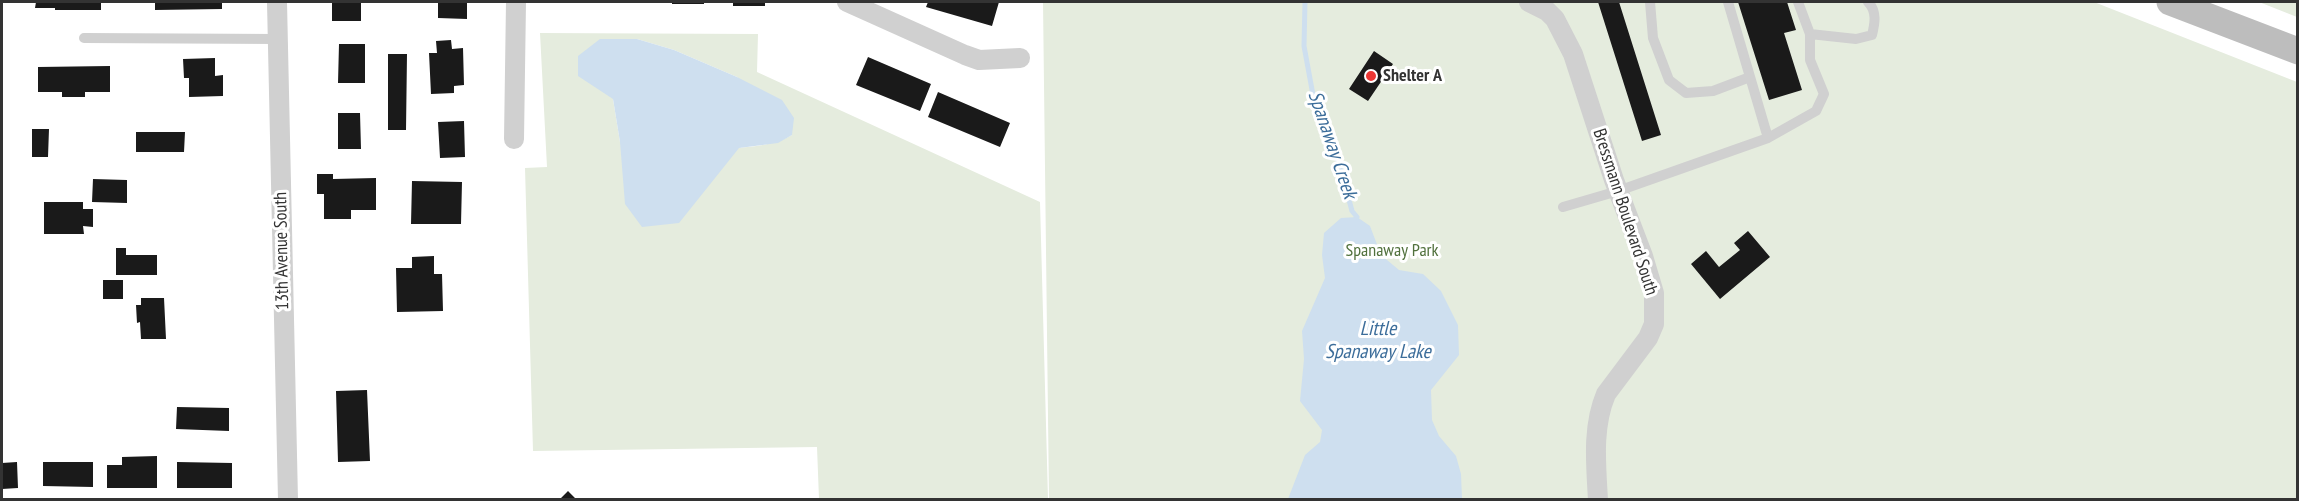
<!DOCTYPE html>
<html>
<head>
<meta charset="utf-8">
<style>
  body { margin:0 }
  #map { position:relative; width:2299px; height:501px; overflow:hidden; background:#fff; font-family:"PT Sans Narrow",sans-serif }
  canvas { display:block }
  .frame { position:absolute; inset:0; border:3px solid #333; pointer-events:none }
</style>
</head>
<body>
<div id="map">
<canvas width="2299" height="501"></canvas>
<div class="frame"></div>
</div>
<script>
const ctx = document.querySelector('canvas').getContext('2d');
ctx.lineJoin = 'round';
function fill(path, color) { ctx.fillStyle = color; ctx.fill(path, 'evenodd'); }
function stroke(path, color, width, dash) { ctx.strokeStyle = color; ctx.lineWidth = width; ctx.lineCap = dash ? 'butt' : 'round'; ctx.setLineDash(dash || []); ctx.stroke(path); }
function drawText(font, color, halo, rows, align = 'center') {
  ctx.font = font + ' "PT Sans Narrow",sans-serif'; ctx.lineWidth = 6; ctx.setLineDash([]); ctx.textBaseline = 'middle'; ctx.strokeStyle = halo; ctx.fillStyle = color; for (const [text, x, y, turn = 0] of rows) {
    ctx.save(); ctx.translate(x, y); ctx.rotate((+turn || 0) * Math.PI / 180); ctx.textAlign = isNaN(turn) ? turn : align; if (halo) ctx.strokeText(text, 0, 0); ctx.fillText(text, 0, 0); ctx.restore();
  }
}
fill(new Path2D(`
  M 1043,2 L 2094,2 L 2297,82 L 2297,499 L 1049,499 Z
  M 2259,2 L 2297,2 L 2297,17 Z
  M 540,33 L 758,34 L 757,72 L 1040,202 L 1048,499 L 819,499 L 817,447 L 533,451 L 525,168 L 547,167 ZM 637,39 L 674,50 L 737,77 L 792,135 C 753,158 666,145 620,142 L 613,99 Z`), '#e5ecde');
fill(new Path2D(`
  M 600,39 L 637,39 L 674,50 L 737,77 L 782,100 L 794,118 L 792,135 L 778,143 L 739,148 L 679,223 L 642,227 L 625,204 L 620,142 L 613,99 L 578,76 L 578,56 Z
  M 1357,217 L 1370,226 L 1381,255 L 1399,270 L 1423,274 L 1441,291 L 1458,325 L 1459,355 L 1431,390 L 1432,420 L 1439,436 L 1456,456 L 1461,474 L 1462,499 L 1288,499 L 1305,455 L 1320,442 L 1322,430 L 1300,401 L 1304,359 L 1302,331 L 1325,278 L 1322,255 L 1324,233 L 1341,218 Z`), '#cedfef');
stroke(new Path2D(`
  M 1305,2 L 1304,46 L 1315,106 L 1340,166 L 1352,211 L 1357,217`), '#cedfef', 5);
fill(new Path2D(`
  M 36,2 L 101,2 L 101,10 L 55,10 L 55,8 L 35,8 Z
  M 155,2 L 222,2 L 222,9 L 155,10 Z
  M 332,2 L 361,2 L 361,21 L 332,21 Z
  M 438,2 L 467,2 L 467,19 L 438,18 Z
  M 672,2 L 704,2 L 704,4 L 672,4 Z
  M 733,2 L 765,2 L 765,6 L 733,6 Z
  M 928,2 L 999,2 L 992,26 L 926,7 Z
  M 1598,2 L 1619,2 L 1661,135 L 1642,141 Z
  M 1738,2 L 1787,2 L 1796,30 L 1784,33 L 1802,90 L 1769,100 Z
  M 451,40 L 452,49 L 463,48 L 464,85 L 454,86 L 454,93 L 431,94 L 429,53 L 437,53 L 436,41 Z
  M 339,44 L 365,44 L 365,83 L 338,83 Z
  M 1374,51 L 1393,64 L 1368,101 L 1349,89 Z
  M 388,54 L 407,54 L 406,130 L 388,130 Z
  M 868,57 L 931,84 L 920,111 L 856,85 Z
  M 215,58 L 215,76 L 223,75 L 223,96 L 189,97 L 189,78 L 184,78 L 183,59 Z
  M 110,66 L 110,92 L 85,92 L 85,97 L 62,97 L 62,92 L 38,92 L 38,67 Z
  M 938,92 L 1010,123 L 1000,147 L 928,117 Z
  M 338,113 L 360,113 L 361,149 L 338,149 Z
  M 464,121 L 465,157 L 440,158 L 438,122 Z
  M 32,129 L 49,129 L 48,157 L 32,157 Z
  M 136,132 L 185,132 L 184,152 L 136,152 Z
  M 317,174 L 333,174 L 333,179 L 376,178 L 376,210 L 351,210 L 351,219 L 324,219 L 324,194 L 317,194 Z
  M 93,179 L 127,180 L 127,203 L 92,202 Z
  M 412,181 L 462,182 L 461,224 L 411,224 Z
  M 44,202 L 83,202 L 83,209 L 93,209 L 93,227 L 83,226 L 84,234 L 44,234 Z
  M 1748,231 L 1770,257 L 1720,299 L 1691,264 L 1706,251 L 1719,267 L 1740,250 L 1734,243 Z
  M 116,248 L 126,248 L 126,255 L 157,255 L 157,275 L 116,275 Z
  M 434,256 L 434,274 L 442,274 L 443,311 L 397,312 L 396,268 L 412,268 L 412,257 Z
  M 103,280 L 123,280 L 123,299 L 103,299 Z
  M 141,298 L 164,298 L 166,339 L 141,339 L 140,322 L 137,323 L 136,305 L 141,305 Z
  M 367,390 L 370,461 L 338,462 L 336,391 Z
  M 177,407 L 229,408 L 229,431 L 176,429 Z
  M 157,456 L 157,488 L 107,488 L 107,465 L 122,465 L 122,457 Z
  M 17,462 L 18,488 L 2,489 L 2,463 Z
  M 43,462 L 93,462 L 93,487 L 43,486 Z
  M 177,462 L 232,463 L 232,488 L 177,488 Z
  M 568,491 L 577,500 L 559,500 Z`), '#1a1a1a');
stroke(new Path2D(`
  M 1650,2 L 1653,38 L 1669,80 L 1686,93 L 1713,91 L 1750,77
  M 1810,34 L 1856,39 L 1872,35 C 1875,23 1877,11 1868,2
  M 84,38 L 278,39
  M 1768,138 L 1816,111 L 1824,94 L 1810,60 L 1810,34 L 1798,2
  M 1563,207 L 1618,191 L 1768,138 L 1728,2`), '#d0d0d0', 10);
stroke(new Path2D(`
  M 277,2 L 288,500
  M 847,2 L 965,55 L 979,60 L 1020,58
  M 1529,2 L 1547,11 L 1555,19 L 1573,54 L 1614,180 L 1643,256 L 1654,293 L 1654,324 L 1648,338 L 1606,394 C 1592,427 1596,464 1598,500
  M 514,139 L 516,2`), '#d0d0d0', 20);
stroke(new Path2D(`
  M 2170,2 L 2298,51`), '#bdbdbd', 27);
for (const [x, y, r, color] of [
  [1371,76,6,"#eb3633"]
]) { const dot = new Path2D(); dot.arc(x, y, r, 0, 2 * Math.PI); ctx.fillStyle = color; ctx.fill(dot); stroke(dot, '#fff', 2); }
drawText('bold 18px', '#333', '#fff', [
  ["Shelter A",1383,76]
], 'left');
drawText('18px', '#333', '#fff', [
  ["Bressmann Boulevard South",1625,212,72],
  ["13th Avenue South",282,251,-91]
]);
drawText('18px', '#51713d', '#fff', [
  ["Spanaway Park",1392,251]
]);
drawText('italic 20px', '#3c6d9a', '#fff', [
  ["Spanaway Creek",1332,145,71],
  ["Little",1378,329],
  ["Spanaway Lake",1378,352]
]);
</script>
</body>
</html>
